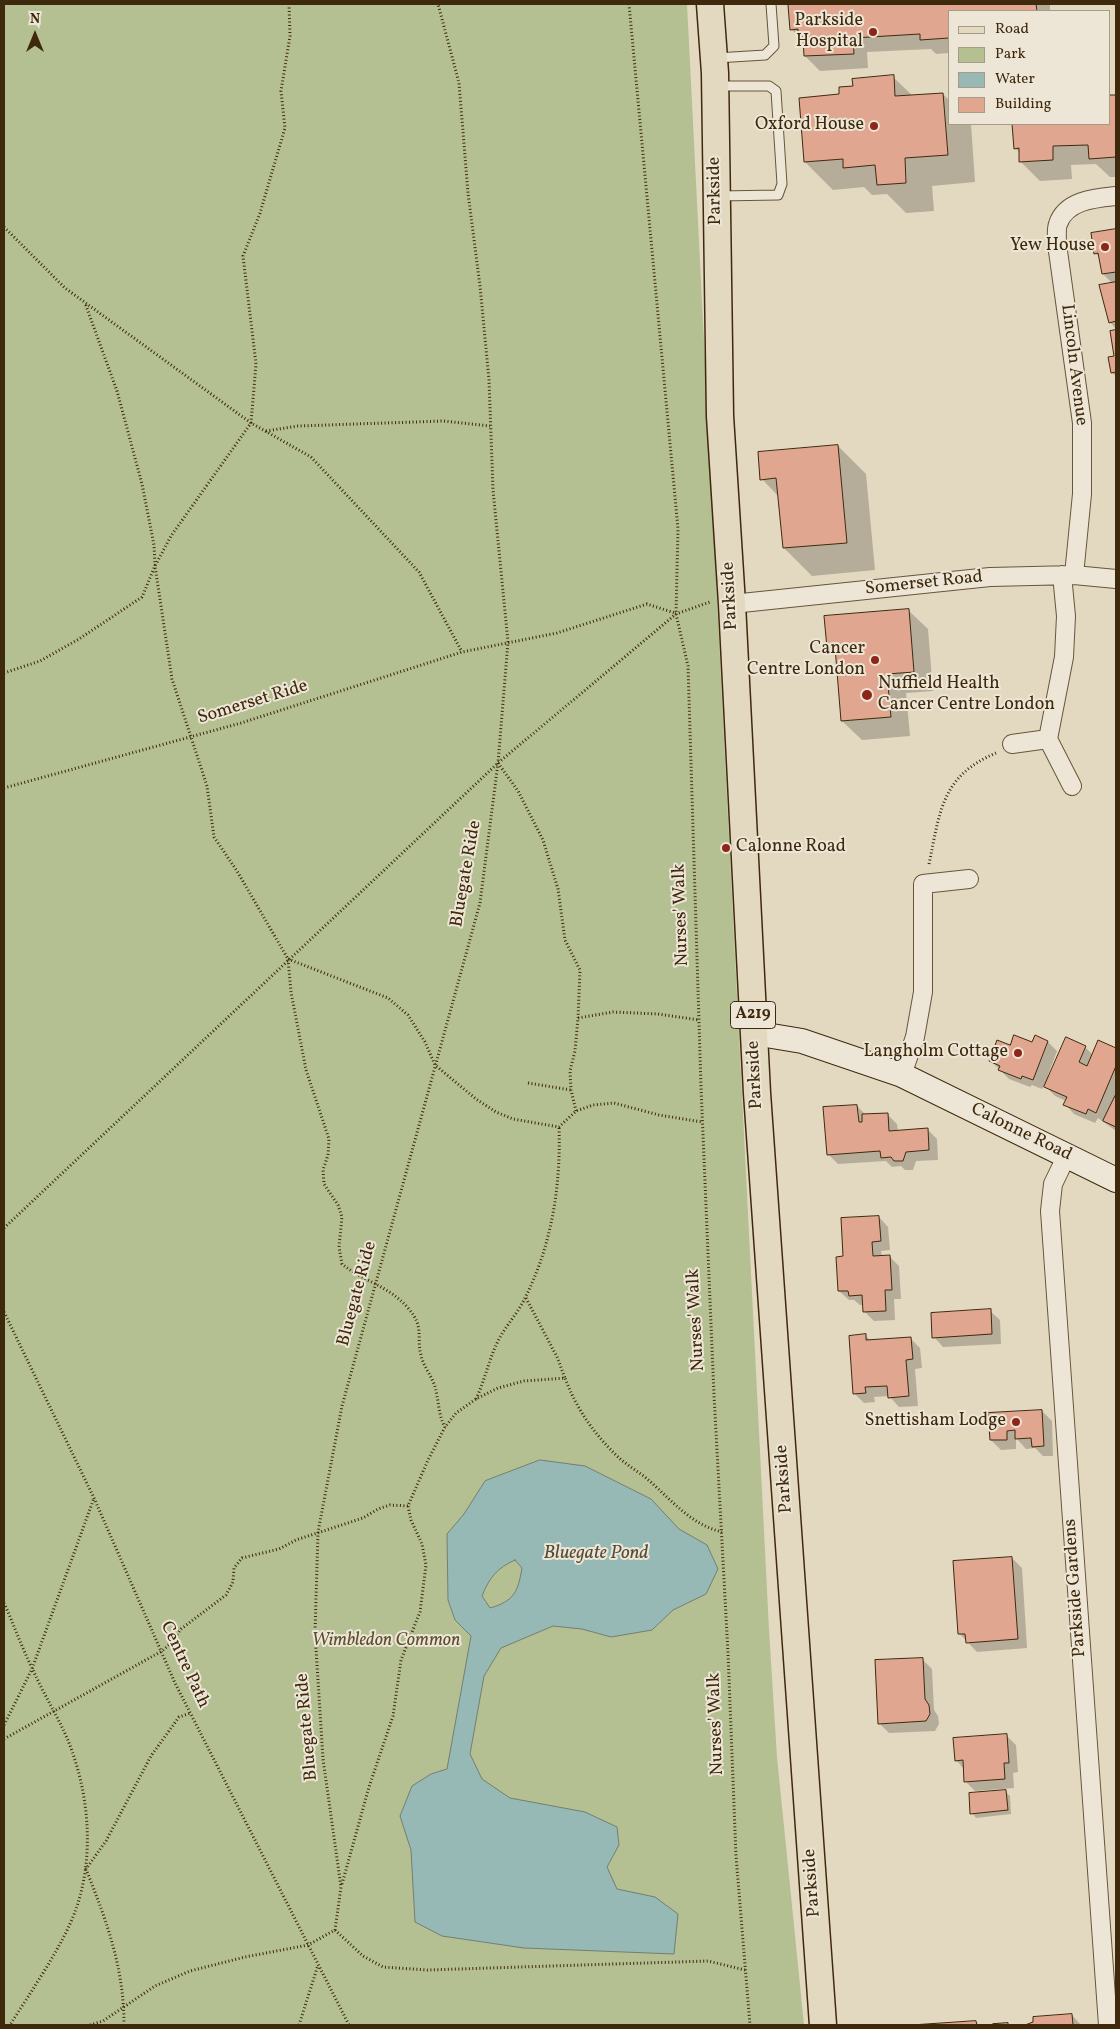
<!DOCTYPE html>
<html>
<head>
<meta charset="utf-8">
<style>
  body { margin:0 }
  #map { position:relative; width:1120px; height:2029px; overflow:hidden; background:#e3d9c0; font-family:Vollkorn,serif }
  canvas { display:block }
  .frame { position:absolute; inset:0; border:5px solid #3f290d; pointer-events:none }
  .legend { position:absolute; left:948px; top:10px; width:162px; height:115px; box-sizing:border-box; background:#ede6d6; border:1px solid #a79a86; margin:0; padding:6px 9px; list-style:none; font-size:15px; color:#3f290d }
  .legend li { display:flex; align-items:center; gap:10px; height:25px }
  .legend b { width:25px; border:1px solid #a79a86 }
  .north { position:absolute; left:10px; top:10px; width:50px; height:50px; -webkit-text-stroke:4px #ede6d6; paint-order:stroke; rotate:0deg; font-size:14px; font-weight:700; line-height:20px; text-align:center; color:#3f290d }
  .north::after { content:''; display:block; margin:auto; width:18px; height:22px; background:#3f290d; clip-path:polygon(50% 0,100% 100%,50% 72%,0 100%) }
</style>
</head>
<body>
<div id="map">
<canvas width="1120" height="2029"></canvas>
<div class="frame"></div>
<ul class="legend">
<li><b style="height:6px;background:#e3d9c0"></b>Road</li>
<li><b style="height:14px;background:#b4bf92"></b>Park</li>
<li><b style="height:14px;background:#96b9b6"></b>Water</li>
<li><b style="height:14px;background:#e0a68f"></b>Building</li>
</ul>
<div class="north">N</div>
</div>
<script>
const ctx = document.querySelector('canvas').getContext('2d');
ctx.lineJoin = 'round';
function fill(path, color) { ctx.fillStyle = color; ctx.fill(path, 'evenodd'); }
function stroke(path, color, width, dash) { ctx.strokeStyle = color; ctx.lineWidth = width; ctx.lineCap = dash ? 'butt' : 'round'; ctx.setLineDash(dash || []); ctx.stroke(path); }
function drawText(font, color, halo, rows, align = 'center') {
  ctx.font = font + ' Vollkorn,serif'; ctx.lineWidth = 4; ctx.setLineDash([]); ctx.textBaseline = 'middle'; ctx.strokeStyle = halo; ctx.fillStyle = color; for (const [text, x, y, turn = 0] of rows) {
    ctx.save(); ctx.translate(x, y); ctx.rotate((+turn || 0) * Math.PI / 180); ctx.textAlign = isNaN(turn) ? turn : align; if (halo) ctx.strokeText(text, 0, 0); ctx.fillText(text, 0, 0); ctx.restore();
  }
}
fill(new Path2D(`
  M 4,4 L 687,4 L 769,1630 L 777,1757 L 804,2025 L 4,2025 Z`), '#b4bf92');
const water = new Path2D(`
  M 540,1460 L 585,1466 L 651,1499 L 679,1529 L 707,1545 L 718,1569 L 706,1594 L 673,1610 L 652,1630 L 611,1637 L 582,1629 L 553,1626 L 501,1648 L 484,1676 L 470,1754 L 482,1779 L 510,1798 L 585,1812 L 617,1827 L 619,1845 L 607,1867 L 617,1889 L 655,1897 L 678,1914 L 674,1954 L 524,1948 L 442,1936 L 415,1922 L 411,1850 L 400,1816 L 412,1786 L 431,1774 L 447,1769 L 471,1636 L 455,1620 L 448,1600 L 447,1534 L 464,1514 L 485,1481 ZM 515,1560 L 522,1568 C 518,1592 514,1601 490,1608 L 482,1596 C 489,1578 497,1568 515,1560 Z`);
fill(water, '#96b9b6');
stroke(water, '#737f72', 1);
fill(new Path2D(`
  M 798,4 L 1050,4 L 1050,11 L 949,11 L 949,53 L 936,54 L 931,49 L 867,52 L 868,68 L 820,71 L 805,56 L 804,42 L 791,29 Z
  M 893,77 L 913,96 L 943,94 L 949,100 L 949,124 L 971,124 L 975,182 L 932,186 L 934,211 L 906,213 L 887,194 L 872,195 L 864,187 L 833,190 L 805,162 L 841,96 L 854,87 Z
  M 1109,96 L 1116,96 L 1116,177 L 1110,177 L 1096,164 L 1071,165 L 1072,179 L 1040,181 L 1021,162 L 1020,153 L 1015,148 L 1014,124 L 1109,124 Z
  M 1116,231 L 1116,329 L 1110,322 L 1113,284 L 1103,274 L 1101,258 L 1095,253 L 1092,234 Z
  M 1116,331 L 1116,376 L 1112,373 L 1116,357 L 1111,332 Z
  M 838,446 L 866,474 L 875,570 L 812,576 L 784,548 L 779,497 L 762,479 Z
  M 908,610 L 928,629 L 933,691 L 906,693 L 910,736 L 862,740 L 842,721 L 837,656 L 828,647 Z
  M 1048,1042 L 1057,1051 L 1048,1075 L 1050,1076 L 1085,1047 L 1093,1055 L 1099,1042 L 1116,1049 L 1116,1131 L 1098,1118 L 1095,1123 L 1074,1114 L 1065,1104 L 1066,1101 L 1055,1096 L 1044,1085 L 1042,1089 L 1032,1085 L 1030,1087 L 1009,1079 L 990,1060 L 1011,1046 Z
  M 857,1106 L 866,1115 L 887,1114 L 897,1124 L 898,1132 L 927,1129 L 937,1139 L 938,1160 L 916,1161 L 913,1170 L 905,1170 L 901,1166 L 892,1167 L 886,1161 L 838,1164 L 829,1155 Z
  M 879,1217 L 888,1227 L 890,1250 L 881,1251 L 882,1257 L 890,1257 L 899,1266 L 901,1299 L 894,1299 L 895,1320 L 874,1321 L 864,1311 L 864,1305 L 860,1305 L 854,1300 L 849,1300 L 839,1291 L 845,1258 Z
  M 990,1311 L 1000,1320 L 1001,1344 L 943,1347 L 934,1337 Z
  M 866,1336 L 871,1341 L 910,1338 L 920,1348 L 922,1368 L 915,1369 L 918,1406 L 899,1407 L 889,1396 L 874,1397 L 875,1402 L 864,1403 L 854,1393 Z
  M 1042,1411 L 1052,1421 L 1053,1456 L 1043,1456 L 1035,1448 L 1026,1449 L 1016,1438 L 1016,1449 L 1001,1450 L 991,1440 Z
  M 1012,1558 L 1022,1568 L 1027,1648 L 977,1652 L 959,1633 Z
  M 922,1659 L 932,1669 L 934,1710 L 938,1716 L 939,1724 L 935,1731 L 889,1733 L 879,1723 Z
  M 1006,1735 L 1016,1745 L 1018,1772 L 1013,1773 L 1014,1788 L 975,1791 L 965,1781 L 964,1769 L 956,1760 Z
  M 1005,1791 L 1010,1796 L 1011,1814 L 976,1818 L 972,1813 Z
  M 1072,2015 L 1081,2025 L 1026,2025 Z
  M 976,2022 L 979,2025 L 929,2025 Z`), '#0003');
const building = new Path2D(`
  M 797,4 L 1036,4 L 1037,11 L 949,11 L 949,38 L 920,40 L 920,34 L 853,38 L 854,54 L 804,56 L 803,37 L 798,38 L 798,29 L 790,30 L 788,5 Z
  M 894,75 L 895,96 L 943,93 L 948,155 L 905,158 L 906,183 L 877,185 L 875,165 L 843,168 L 843,159 L 804,162 L 799,98 L 839,94 L 839,87 L 853,86 L 852,79 Z
  M 1109,95 L 1116,95 L 1116,157 L 1089,159 L 1088,145 L 1053,146 L 1053,160 L 1019,162 L 1019,148 L 1014,149 L 1012,124 L 1109,124 Z
  M 1116,229 L 1116,272 L 1102,274 L 1098,253 L 1094,254 L 1091,233 Z
  M 1116,282 L 1116,321 L 1109,323 L 1099,285 Z
  M 1116,330 L 1116,372 L 1111,373 L 1108,357 L 1114,356 L 1110,331 Z
  M 838,445 L 847,543 L 783,548 L 776,478 L 760,480 L 758,452 Z
  M 909,609 L 914,672 L 887,674 L 891,717 L 841,721 L 835,647 L 827,648 L 824,616 Z
  M 1014,1035 L 1032,1042 L 1035,1035 L 1048,1041 L 1033,1080 L 1022,1076 L 1021,1079 L 998,1070 L 1000,1066 L 989,1061 L 997,1040 L 1010,1045 Z
  M 1066,1037 L 1086,1046 L 1079,1062 L 1087,1066 L 1098,1040 L 1116,1048 L 1116,1066 L 1096,1113 L 1088,1109 L 1086,1114 L 1063,1105 L 1067,1097 L 1044,1087 Z
  M 1116,1094 L 1116,1127 L 1103,1121 Z
  M 857,1105 L 859,1122 L 862,1122 L 862,1114 L 888,1113 L 889,1131 L 928,1128 L 929,1150 L 906,1152 L 903,1161 L 894,1161 L 891,1157 L 881,1158 L 880,1151 L 827,1155 L 823,1107 Z
  M 879,1216 L 881,1241 L 872,1242 L 873,1256 L 890,1255 L 892,1290 L 885,1290 L 886,1311 L 863,1312 L 862,1295 L 849,1296 L 848,1291 L 838,1291 L 836,1257 L 843,1256 L 841,1218 Z
  M 991,1309 L 992,1334 L 932,1338 L 931,1313 Z
  M 866,1334 L 866,1340 L 911,1337 L 913,1359 L 906,1360 L 909,1396 L 888,1398 L 887,1386 L 865,1387 L 866,1393 L 853,1394 L 849,1336 Z
  M 1042,1410 L 1044,1446 L 1032,1447 L 1031,1438 L 1015,1439 L 1015,1430 L 1007,1431 L 1007,1440 L 990,1440 L 988,1413 Z
  M 1012,1557 L 1018,1639 L 966,1643 L 965,1634 L 958,1634 L 953,1561 Z
  M 923,1658 L 925,1699 L 929,1705 L 930,1714 L 926,1721 L 878,1724 L 875,1660 Z
  M 1007,1734 L 1009,1763 L 1004,1763 L 1005,1779 L 964,1782 L 963,1760 L 955,1761 L 953,1738 Z
  M 1006,1790 L 1008,1810 L 970,1814 L 969,1793 Z
  M 1072,2014 L 1073,2025 L 1025,2025 L 1033,2022 L 1033,2017 Z
  M 976,2021 L 977,2025 L 912,2025 Z
  M 1008,2023 L 1008,2025 L 994,2025 L 993,2024 Z`);
fill(building, '#e0a68f');
stroke(building, '#3f290d', 1);
const lane = new Path2D(`
  M 716,58 L 765,55 L 774,46 L 771,4
  M 717,86 L 769,86 L 776,91 L 782,184 L 778,195 L 719,196`);
const street = new Path2D(`
  M 1074,575 L 1082,494 L 1082,423 L 1057,244 C 1057,238 1056,229 1058,224 C 1066,200 1096,198 1116,196
  M 732,604 L 990,577 L 1074,575 L 1116,579
  M 1048,739 L 1072,786
  M 1012,744 L 1048,739 L 1064,657 L 1066,616 L 1062,575
  M 902,1075 L 915,1037 L 923,992 L 923,884 L 969,879
  M 1067,1155 L 1053,1184 L 1050,1211 L 1108,2025`);
const secondary = new Path2D(`
  M 754,1033 L 802,1041 L 902,1075 L 1116,1180`);
const primary = new Path2D(`
  M 710,4 L 715,73 L 720,416 L 732,604 L 757,1093 L 823,2025`);
stroke(lane, '#68553a', 11);
stroke(street, '#68553a', 20);
stroke(secondary, '#3f290d', 26);
stroke(primary, '#3f290d', 29);
stroke(new Path2D(`
  M 289,4 L 290,36 L 281,91 L 285,128 L 260,213 L 243,256 L 256,364 L 251,423 L 171,536 L 155,566 L 172,679 L 207,786 L 214,837 L 237,871 L 288,959 L 291,992 L 306,1070 L 329,1139 L 328,1155 L 323,1170 L 324,1184 L 338,1205 L 342,1217 L 339,1247 L 342,1264 C 363,1281 389,1286 408,1308 C 425,1327 416,1337 421,1355 C 423,1366 432,1376 435,1387 C 439,1400 438,1415 445,1427
  M 629,4 L 678,529 L 676,614 L 688,666 L 701,1087 L 714,1395 L 728,1653 L 736,1856 L 750,2025
  M 4,227 L 65,288 L 251,423 L 311,457 L 419,572 L 462,652
  M 266,431 L 298,426 L 443,421 L 490,426
  M 4,673 L 40,661 L 79,639 L 142,597 L 155,566 L 154,545 L 142,484 L 117,391 L 85,303
  M 498,763 L 518,791 L 543,840 L 558,889 L 565,940 L 580,970 L 578,1018
  M 4,788 L 241,723 L 462,652 L 557,633 L 647,604 L 675,613
  M 929,864 C 940,812 941,776 996,753
  M 288,959 L 388,998 L 408,1015 L 425,1042 L 435,1065 L 476,1099 L 496,1112 L 513,1119 L 559,1127 L 576,1111 L 593,1105 L 614,1103 L 659,1115 L 702,1122
  M 528,1083 L 571,1090
  M 576,1111 L 571,1090 L 570,1071 L 575,1051 L 578,1018 L 613,1012 L 658,1014 L 699,1020
  M 4,1228 L 498,763 L 676,614 L 710,602
  M 526,1298 L 557,1357 L 565,1378
  M 4,1312 L 94,1498 L 175,1683 L 349,2025
  M 476,1399 C 485,1380 489,1359 498,1341 C 506,1325 519,1312 526,1296 C 552,1244 561,1184 559,1127
  M 4,1603 C 14,1625 22,1648 33,1670 C 43,1693 57,1715 67,1738 C 89,1791 95,1855 76,1909 C 64,1944 30,1993 10,2025
  M 4,1725 L 32,1669 L 94,1498
  M 4,1739 L 162,1651 L 171,1643 L 181,1629 L 226,1595 L 233,1582 L 234,1568 L 242,1558 L 279,1549 L 296,1540 L 363,1518 L 378,1509 L 390,1505 L 408,1506
  M 342,1884 L 369,1787 L 393,1716 L 401,1660 L 420,1612 L 426,1565 L 422,1544 L 411,1520 L 408,1506 L 428,1460 L 445,1427 L 456,1413 L 476,1399 L 498,1388 L 524,1381 L 565,1378 C 576,1408 594,1434 618,1457 C 629,1467 643,1474 654,1485 C 675,1504 693,1525 722,1532
  M 335,1930 L 363,1956 L 383,1967 L 427,1970 L 708,1961 L 745,1970
  M 90,2025 L 103,2021 L 155,1986 L 190,1971 L 245,1957 L 308,1945 L 335,1930 L 341,1887 L 323,1759 L 315,1633 L 318,1532 L 342,1406 L 480,903 L 498,763 L 508,642 L 493,490 L 489,380 L 480,286 L 468,193 L 459,83 L 438,4
  M 124,2025 C 124,1968 107,1922 86,1869 L 106,1841 L 151,1756 L 179,1717 L 191,1713
  M 299,2025 L 318,1965`), '#3f290d', 3, [1, 2.5]);
stroke(lane, '#ede6d6', 9);
stroke(street, '#ede6d6', 18);
stroke(secondary, '#ede6d6', 24);
stroke(primary, '#e3d9c0', 26);
for (const [x, y, r, color] of [
  [873,32,5,"#8f2418"],
  [874,126,5,"#8f2418"],
  [1105,247,5,"#8f2418"],
  [875,660,5,"#8f2418"],
  [867,695,6,"#8f2418"],
  [726,848,5,"#8f2418"],
  [1018,1053,5,"#8f2418"],
  [1016,1422,5,"#8f2418"]
]) { const dot = new Path2D(); dot.arc(x, y, r, 0, 2 * Math.PI); ctx.fillStyle = color; ctx.fill(dot); stroke(dot, '#ede6d6', 2); }
for (const [x, y, w] of [
  [753,1015,45]
]) { const box = new Path2D(); box.roundRect(x - w / 2, y - 13.5, w, 27, 4); ctx.fillStyle = '#ede6d6'; ctx.fill(box); stroke(box, '#3f290d', 1); }
drawText('bold 16px', '#3f290d', null, [
  ["A219",753,1015]
]);
drawText('18px', '#3f290d', '#ede6d6', [
  ["Parkside",863,22],
  ["Hospital",863,43],
  ["Oxford House",864,126],
  ["Yew House",1095,247],
  ["Cancer",865,650],
  ["Centre London",865,671],
  ["Nuffield Health",878,685,"left"],
  ["Cancer Centre London",878,706,"left"],
  ["Calonne Road",736,848,"left"],
  ["Langholm Cottage",1008,1053],
  ["Snettisham Lodge",1006,1422]
], 'right');
drawText('18px', '#3f290d', '#ede6d6', [
  ["Parkside",716,191,-91],
  ["Lincoln Avenue",1073,365,83],
  ["Somerset Road",924,584,-6],
  ["Parkside",731,596,-93],
  ["Somerset Ride",253,703,-17],
  ["Bluegate Ride",467,874,-80],
  ["Nurses' Walk",682,915,-92],
  ["Parkside",756,1075,-93],
  ["Calonne Road",1021,1133,26],
  ["Bluegate Ride",358,1294,-75],
  ["Nurses' Walk",697,1320,-93],
  ["Parkside",785,1479,-94],
  ["Parkside Gardens",1076,1588,-94],
  ["Centre Path",184,1665,65],
  ["Nurses' Walk",717,1724,-92],
  ["Bluegate Ride",308,1727,-95],
  ["Parkside",813,1883,-94]
]);
drawText('italic 18px', '#5c4e2e', '#ede6d6', [
  ["Wimbledon Common",386,1642]
]);
drawText('italic 19px', '#554d37', '#ede6d6', [
  ["Bluegate Pond",596,1555]
]);
</script>
</body>
</html>
